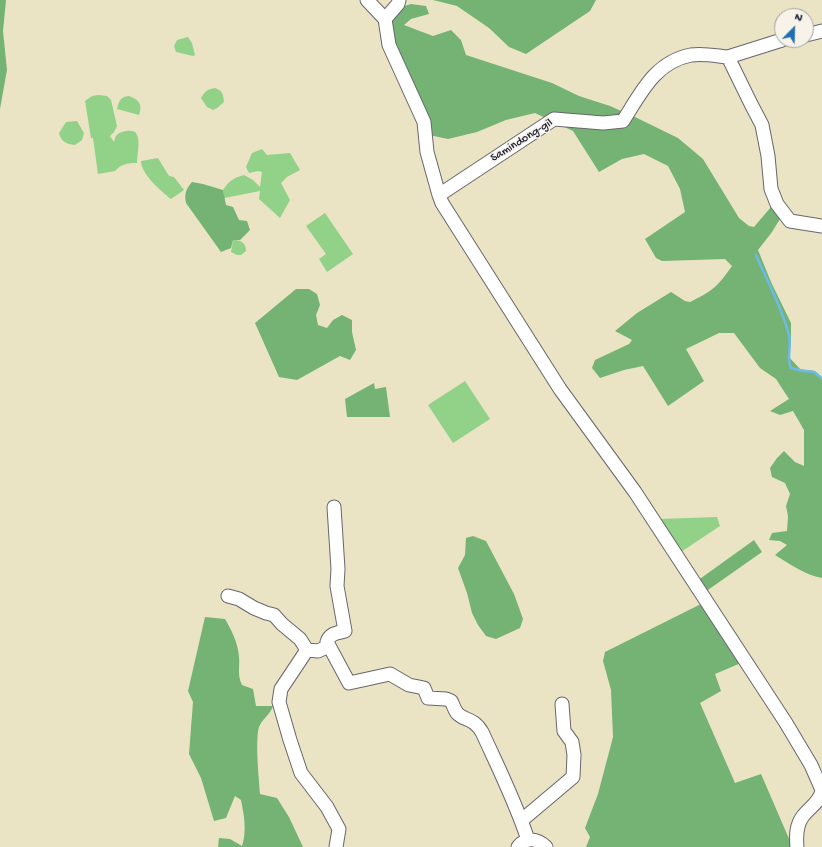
<!DOCTYPE html>
<html>
<head>
<meta charset="utf-8">
<style>
  body { margin:0 }
  #map { position:relative; width:822px; height:847px; overflow:hidden; background:#eae4c5; font-family:"Gochi Hand",sans-serif }
  canvas { display:block }
  .north { position:absolute; left:774px; top:8px; width:40px; height:40px; box-sizing:border-box; background:#f7f3e8; border:1px solid #a29fa3; border-radius:50%; rotate:23deg; font-size:11px; font-weight:700; line-height:16px; text-align:center; color:#22223b }
  .north::after { content:''; display:block; margin:auto; width:14px; height:18px; background:#1f6fb2; clip-path:polygon(50% 0,100% 100%,50% 72%,0 100%) }
</style>
</head>
<body>
<div id="map">
<canvas width="822" height="847"></canvas>
<div class="north">N</div>
</div>
<script>
const ctx = document.querySelector('canvas').getContext('2d');
ctx.lineJoin = 'round';
function fill(path, color) { ctx.fillStyle = color; ctx.fill(path, 'evenodd'); }
function stroke(path, color, width, dash) { ctx.strokeStyle = color; ctx.lineWidth = width; ctx.lineCap = dash ? 'butt' : 'round'; ctx.setLineDash(dash || []); ctx.stroke(path); }
function drawText(font, color, halo, rows, align = 'center') {
  ctx.font = font + ' "Gochi Hand",sans-serif'; ctx.lineWidth = 3; ctx.setLineDash([]); ctx.textBaseline = 'middle'; ctx.strokeStyle = halo; ctx.fillStyle = color; for (const [text, x, y, turn = 0] of rows) {
    ctx.save(); ctx.translate(x, y); ctx.rotate((+turn || 0) * Math.PI / 180); ctx.textAlign = isNaN(turn) ? turn : align; if (halo) ctx.strokeText(text, 0, 0); ctx.fillText(text, 0, 0); ctx.restore();
  }
}
fill(new Path2D(`
  M 188,37 L 192,43 L 195,55 L 193,56 L 176,52 L 174,46 L 177,40 Z
  M 215,88 C 223,91 223,94 224,102 L 217,108 L 213,110 L 207,107 L 201,98 C 205,91 208,89 215,88 Z
  M 98,95 L 107,96 L 111,100 L 117,126 L 114,132 L 110,136 L 114,142 C 115,139 115,136 118,134 C 122,131 133,129 136,133 C 141,140 137,155 137,163 C 127,163 121,164 115,171 L 98,174 L 93,138 L 91,138 L 85,101 L 92,96 Z
  M 129,96 C 139,100 143,104 139,115 L 117,109 C 119,101 120,97 129,96 Z
  M 77,121 L 84,133 L 82,140 L 75,145 C 67,144 61,142 59,133 L 66,122 Z
  M 262,149 L 267,155 L 290,153 L 300,170 L 287,177 L 281,183 L 290,200 L 280,218 L 259,199 L 260,191 L 224,198 L 223,190 C 229,181 233,178 244,175 L 253,180 L 260,187 L 262,172 L 258,171 L 249,173 L 246,167 L 252,153 Z
  M 158,158 L 169,176 L 174,177 L 184,190 L 171,199 C 161,191 141,174 141,161 Z
  M 325,213 L 353,254 L 327,272 L 319,259 L 326,254 L 306,226 Z
  M 233,240 C 240,240 246,242 246,251 L 241,255 L 237,255 L 231,252 Z
  M 465,381 L 490,419 L 453,443 L 428,405 Z
  M 717,517 L 720,526 L 681,552 L 658,519 Z`), '#91d188');
fill(new Path2D(`
  M 0,0 L 6,0 L 3,31 L 7,70 L 0,109 Z
  M 433,0 L 596,0 L 590,11 L 526,54 L 509,47 L 489,28 L 457,6 Z
  M 411,4 L 426,6 L 429,14 L 411,19 L 404,25 L 433,36 L 451,30 L 461,40 L 466,55 L 552,83 L 579,96 L 610,106 L 635,117 L 678,138 L 703,159 L 739,218 L 749,226 L 754,227 L 771,207 L 777,210 L 780,219 L 772,232 L 758,250 L 771,282 L 791,323 L 791,337 L 789,357 L 800,369 L 815,371 L 822,377 L 822,578 C 805,575 790,564 775,555 L 787,545 L 780,541 L 769,540 L 772,533 L 787,531 L 788,516 L 786,506 L 790,494 L 785,483 L 772,477 L 770,468 L 777,458 L 784,451 L 795,462 L 804,466 L 804,430 L 793,411 L 780,415 L 770,411 L 789,399 L 776,379 L 760,368 L 734,333 L 719,333 L 686,349 L 704,381 L 668,406 L 643,366 L 624,370 L 600,378 L 592,368 L 595,360 L 629,344 L 632,340 L 615,331 L 637,313 L 671,292 L 685,301 L 690,302 C 713,291 718,286 732,266 L 725,259 L 662,261 L 656,258 L 645,239 L 685,212 L 680,189 L 668,166 L 644,154 L 622,159 L 599,172 L 573,131 L 535,113 L 506,120 L 477,132 L 448,139 L 429,135 L 393,44 L 389,18 L 398,8 Z
  M 192,182 L 203,184 L 223,190 L 226,205 L 233,207 L 239,220 L 247,221 L 250,230 L 240,240 L 233,240 L 231,248 L 221,252 L 186,203 C 184,194 186,189 192,182 Z
  M 296,289 L 309,289 L 317,294 L 320,305 L 316,315 L 318,325 L 327,328 L 333,320 L 342,315 L 352,320 L 352,332 L 356,350 L 350,360 L 340,356 L 297,380 L 279,377 L 255,323 Z
  M 374,383 L 375,389 L 386,387 L 390,417 L 347,417 L 345,399 Z
  M 473,536 L 486,541 L 514,594 L 523,619 L 520,628 L 496,639 L 486,636 L 478,625 L 472,613 L 467,593 L 458,568 L 465,555 L 466,538 Z
  M 754,540 L 762,552 L 705,592 L 697,581 Z
  M 701,604 L 741,663 L 715,674 L 721,691 L 700,703 L 735,783 L 761,774 L 790,841 L 791,847 L 586,847 L 590,837 L 585,828 L 598,794 L 613,737 L 611,690 L 603,661 L 605,652 Z
  M 205,617 L 225,619 C 232,631 238,643 239,657 C 240,667 237,675 242,685 L 253,689 L 256,706 L 273,706 C 270,715 262,719 259,727 C 255,740 259,779 260,794 L 277,798 L 289,817 L 303,847 L 218,847 L 219,838 L 230,839 L 242,846 C 247,831 244,815 241,800 L 235,796 L 226,818 L 214,821 L 201,778 L 189,754 L 193,702 L 188,691 Z`), '#74b374');
stroke(new Path2D(`
  M 756,255 C 767,281 782,307 789,335 C 792,346 786,357 791,368 L 803,371 L 814,372 L 822,379`), '#6dbae7', 2.5);
const minor = new Path2D(`
  M 367,0 L 385,19 L 389,45 L 424,122 L 427,152 L 439,195 L 554,119 L 603,123 L 623,121 C 641,93 655,62 691,55 C 703,53 717,56 728,57 L 751,104 L 762,125 L 768,156 L 771,189 L 777,204 L 790,221 L 822,226
  M 385,19 L 398,4 L 399,0
  M 806,35 L 822,31
  M 728,57 L 782,40
  M 439,195 L 442,203 L 560,389 L 635,492 L 786,723 L 811,765 L 822,790
  M 334,507 L 338,569 L 337,586 L 345,631 C 337,633 330,633 327,642 L 349,683 L 390,674 L 409,685 L 424,688 L 428,698 L 446,699 L 451,701 C 453,704 454,709 457,713 C 464,721 473,717 482,732 C 498,767 516,803 528,840
  M 228,596 L 239,599 L 254,608 L 266,613 L 274,615 L 282,624 L 300,639 L 307,650 L 318,651 L 329,646
  M 307,650 L 281,689 L 279,702 L 290,740 L 301,773 L 327,807 L 339,829 L 336,847
  M 522,820 L 573,777 L 574,755 L 572,742 L 564,731 L 562,704
  M 518,847 C 526,837 537,838 546,847
  M 797,847 C 796,836 796,825 803,816 C 810,807 819,803 822,791`);
stroke(minor, '#68666b', 15);
stroke(minor, '#fff', 13);
drawText('12px', '#22223b', '#f7f3e8', [
  ["Samindong-gil",522,141,-32]
]);
</script>
</body>
</html>
